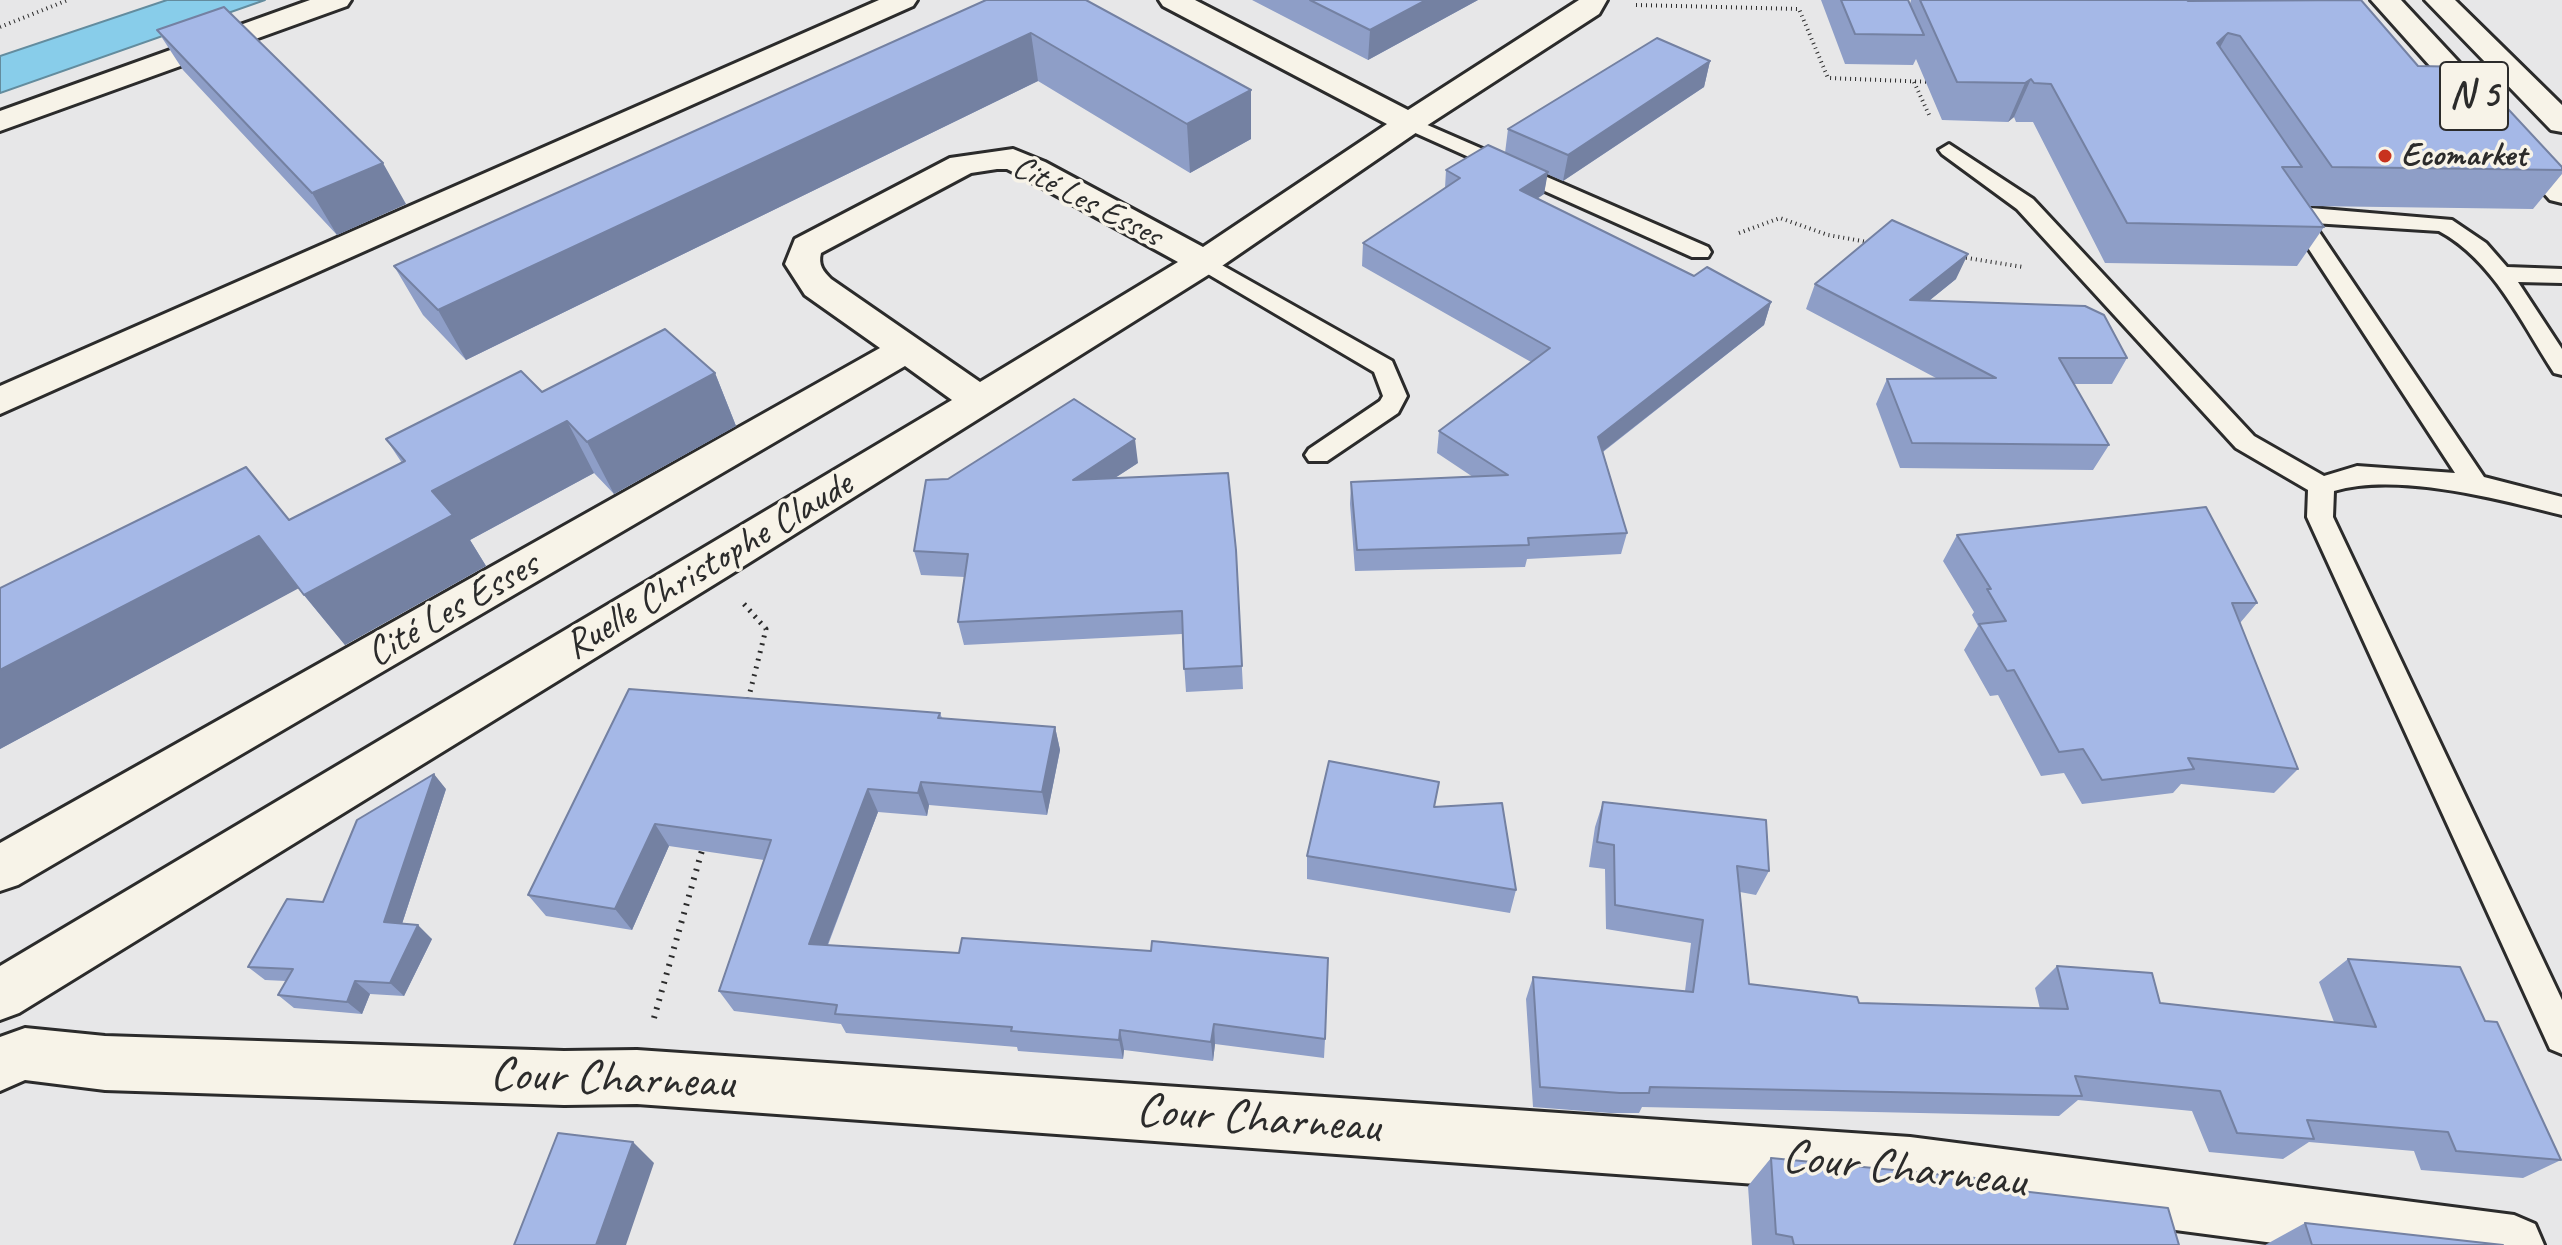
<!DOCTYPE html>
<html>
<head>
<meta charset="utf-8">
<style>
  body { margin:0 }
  canvas { display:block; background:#e7e7e8 }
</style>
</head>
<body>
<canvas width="2562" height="1245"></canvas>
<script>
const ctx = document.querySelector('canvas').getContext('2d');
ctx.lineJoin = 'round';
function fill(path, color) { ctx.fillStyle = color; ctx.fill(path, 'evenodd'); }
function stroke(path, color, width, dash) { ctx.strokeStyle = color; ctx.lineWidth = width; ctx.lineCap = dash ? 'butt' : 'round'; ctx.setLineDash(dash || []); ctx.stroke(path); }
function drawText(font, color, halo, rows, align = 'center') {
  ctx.font = font + ' Caveat,sans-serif'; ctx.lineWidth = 7; ctx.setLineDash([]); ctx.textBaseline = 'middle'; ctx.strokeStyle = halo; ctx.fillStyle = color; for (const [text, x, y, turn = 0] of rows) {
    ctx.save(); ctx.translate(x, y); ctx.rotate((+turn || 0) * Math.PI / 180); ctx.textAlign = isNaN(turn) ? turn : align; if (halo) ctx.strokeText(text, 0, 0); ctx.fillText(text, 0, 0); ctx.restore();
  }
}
const water = new Path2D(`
  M 167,0 L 265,0 L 0,93 L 0,56 Z`);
fill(water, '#88cdea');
stroke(water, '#638c9e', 2);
const lane = new Path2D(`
  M 1409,117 L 1708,247 L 1711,252 L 1708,257 L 1692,257 L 1402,127 L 1399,123 L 1402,119 Z
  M 1949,144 L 2033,199 L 2254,436 L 2324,476 L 2357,466 L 2455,473 L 2284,211 L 2287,206 L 2452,220 L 2486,243 L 2507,267 L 2562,269 L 2562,283 L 2518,282 L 2562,349 L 2562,375 L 2554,373 C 2521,322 2493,260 2439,231 L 2313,223 L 2484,477 L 2562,497 L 2562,515 C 2498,499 2397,472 2334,491 L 2333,517 L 2562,1000 L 2562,1054 L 2550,1049 L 2307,517 L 2308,490 L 2236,448 L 2017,209 L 1942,154 L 1939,150 Z
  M 1204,255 L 1392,361 L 1407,396 L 1398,413 L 1327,461 L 1309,461 L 1305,455 L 1309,449 L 1380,401 L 1383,396 L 1374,372 L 1196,267 L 1193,262 Z`);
const street = new Path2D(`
  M 310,0 L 351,0 L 347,6 L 0,131 L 0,111 Z
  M 879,0 L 917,0 L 913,6 L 0,414 L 0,386 Z
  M 1159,0 L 1195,0 L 1408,110 L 1579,0 L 1607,0 L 1599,14 L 1420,130 L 1216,270 L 728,576 L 19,1013 L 0,1020 L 0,966 L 952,400 L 905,366 L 18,885 L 0,891 L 0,843 L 880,348 L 805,295 L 785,264 L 795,239 L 950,158 L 1013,149 L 1045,162 L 1203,247 L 1387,124 L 1163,6 ZM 997,169 L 1007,169 L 1021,176 L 1178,262 L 980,382 L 831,279 C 823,271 818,265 821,253 L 971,173 Z
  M 25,1028 L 105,1036 L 564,1051 L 637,1050 L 1910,1137 L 2514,1215 L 2535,1224 L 2544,1245 L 2289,1245 L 1910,1195 L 637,1104 L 564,1105 L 105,1090 L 25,1080 L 0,1091 L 0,1037 Z`);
const primary = new Path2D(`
  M 2371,0 L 2401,0 L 2562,173 L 2562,203 L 2550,200 Z
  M 2425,0 L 2455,0 L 2562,105 L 2562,132 L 2551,130 Z`);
stroke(lane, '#2b2b2b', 6);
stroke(street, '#2b2b2b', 6);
stroke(primary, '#2b2b2b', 6);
stroke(new Path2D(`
  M 1636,5 L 1799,9 L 1828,78 L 1932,82
  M 0,27 L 68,0
  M 1914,82 L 1930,117
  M 1739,233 L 1780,218 L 1828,235 L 1873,243
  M 1961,257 L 2023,267`), '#2b2b2b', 4, [1, 4]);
stroke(new Path2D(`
  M 744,604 L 766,629 L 747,704`), '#2b2b2b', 5, [2, 6]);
stroke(new Path2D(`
  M 654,1018 L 703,847`), '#2b2b2b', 6, [2, 7]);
fill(lane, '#f7f3e8');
fill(street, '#f7f3e8');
fill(primary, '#f7f3e8');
fill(new Path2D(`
  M 986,0 L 1251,90 L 1251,139 L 1190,173 L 1038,81 L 466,360 L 423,315 L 394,266 Z
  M 1252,0 L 1478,0 L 1368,60 Z
  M 1821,0 L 1908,0 L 1910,4 L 1911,0 L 2361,0 L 2418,66 L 2562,167 L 2562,174 L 2533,209 L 2310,206 L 2324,227 L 2297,266 L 2105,263 L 2033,122 L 2016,122 L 2014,117 L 2008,122 L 1942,120 L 1916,59 L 1913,65 L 1845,64 Z
  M 157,30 L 406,204 L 337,235 L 183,70 Z
  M 1710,61 L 1704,87 L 1563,181 L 1547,174 L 1544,194 L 1537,199 L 1694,276 L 1771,302 L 1764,325 L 1603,452 L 1627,533 L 1621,554 L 1527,559 L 1525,567 L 1355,571 L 1350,504 L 1351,482 L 1473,477 L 1437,453 L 1439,431 L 1531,362 L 1362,266 L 1363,243 L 1445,188 L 1446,170 L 1505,153 L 1508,129 Z
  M 1956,279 L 1930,300 L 2127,358 L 2112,384 L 2074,384 L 2109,445 L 2093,470 L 1900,468 L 1876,404 L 1887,379 L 1936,378 L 1806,309 L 1815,284 Z
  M 715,373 L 736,426 L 614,494 L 594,473 L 470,540 L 486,566 L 345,645 L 298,588 L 0,749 L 0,588 L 289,520 L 402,463 L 386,439 L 542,392 Z
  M 1138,463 L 1115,478 L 1236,550 L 1243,689 L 1186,692 L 1182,634 L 964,645 L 958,622 L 965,577 L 921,575 L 914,551 Z
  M 1957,535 L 2257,603 L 2240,623 L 2298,769 L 2274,793 L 2181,784 L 2173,793 L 2082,804 L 2064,773 L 2041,776 L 1998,695 L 1990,696 L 1964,650 L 1978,626 L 1972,615 L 1974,612 L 1943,561 Z
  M 629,689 L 940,713 L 942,718 L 1055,727 L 1060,750 L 1047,815 L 929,805 L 927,816 L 878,812 L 828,945 L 1325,1039 L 1324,1058 L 1215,1044 L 1213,1061 L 1124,1050 L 1123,1059 L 1018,1051 L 1017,1047 L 846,1033 L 841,1024 L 734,1011 L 719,991 L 764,860 L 669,846 L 632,930 L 546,916 L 528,895 Z
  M 446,789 L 402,924 L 432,939 L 404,996 L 370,994 L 362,1014 L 294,1008 L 278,995 L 286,981 L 265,980 L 248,967 L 323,902 Z
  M 1603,802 L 1769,871 L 1756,895 L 1740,892 L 1749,984 L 1859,1003 L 2040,1009 L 2035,988 L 2057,966 L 2160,1003 L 2334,1022 L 2319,982 L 2348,959 L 2485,1021 L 2561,1160 L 2523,1178 L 2421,1170 L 2414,1151 L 2309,1142 L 2283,1159 L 2209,1152 L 2192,1111 L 2078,1100 L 2059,1116 L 1642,1107 L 1639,1113 L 1610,1113 L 1533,1107 L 1526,999 L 1533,977 L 1685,991 L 1691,943 L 1606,929 L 1605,869 L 1589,867 L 1595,827 Z
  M 1435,807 L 1516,890 L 1510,913 L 1307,879 L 1307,856 Z
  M 1771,1158 L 1995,1188 L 2179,1245 L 1752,1245 L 1748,1186 Z
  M 2305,1223 L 2312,1245 L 2265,1245 Z`), '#8e9ec7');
fill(new Path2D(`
  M 1426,0 L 1478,0 L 1368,60 L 1370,30 Z
  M 1031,33 L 1038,81 L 466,360 L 438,310 Z
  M 2228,33 L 2207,71 L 2217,43 Z
  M 1710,61 L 1704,87 L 1563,181 L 1568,155 Z
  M 2031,79 L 2014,117 L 2008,122 L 2025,83 Z
  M 1251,90 L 1251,139 L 1190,173 L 1187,124 Z
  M 383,163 L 406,204 L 337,235 L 312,193 Z
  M 1548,172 L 1544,194 L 1516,212 L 1520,190 Z
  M 1968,254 L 1956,279 L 1899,325 L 1910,300 Z
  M 1771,302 L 1764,325 L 1593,459 L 1598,437 Z
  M 715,373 L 736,426 L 614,494 L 587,442 Z
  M 567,421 L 594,473 L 470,540 L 486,566 L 345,645 L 304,595 L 432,491 Z
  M 1135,439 L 1138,463 L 1076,503 L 1073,480 Z
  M 259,536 L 301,587 L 0,749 L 0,670 Z
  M 1055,727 L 1060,750 L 1047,815 L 1042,792 Z
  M 434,774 L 446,789 L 398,936 L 384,922 Z
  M 921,782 L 929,805 L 927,816 L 918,793 Z
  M 868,789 L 878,812 L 820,964 L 809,944 Z
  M 655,824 L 669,846 L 632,930 L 615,909 Z
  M 418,925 L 432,939 L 404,996 L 390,983 Z
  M 355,981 L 370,994 L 362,1014 L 347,1002 Z
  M 1214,1024 L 1215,1044 L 1213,1061 L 1211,1042 Z
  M 1120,1030 L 1124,1050 L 1123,1059 L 1119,1040 Z
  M 633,1142 L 654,1163 L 626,1245 L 596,1245 Z`), '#7481a2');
const building = new Path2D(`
  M 986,0 L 1086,0 L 1251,90 L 1187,124 L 1031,33 L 438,310 L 394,266 Z
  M 1310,0 L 1426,0 L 1370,30 Z
  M 1841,0 L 1908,0 L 1924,35 L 1855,34 Z
  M 1920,0 L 2187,0 L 2188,1 L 2361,0 L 2418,66 L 2469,67 L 2562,167 L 2562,170 L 2332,167 L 2240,36 L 2228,33 L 2217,43 L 2302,167 L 2282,167 L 2324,227 L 2127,223 L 2051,84 L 2034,83 L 2031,79 L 2025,83 L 1957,82 Z
  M 224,7 L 383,163 L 312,193 L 157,30 Z
  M 1657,38 L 1710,61 L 1568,155 L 1508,129 Z
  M 1488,145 L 1548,172 L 1520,190 L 1694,276 L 1707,267 L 1771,302 L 1598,437 L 1627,533 L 1528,538 L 1529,545 L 1357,550 L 1351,482 L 1508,475 L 1439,431 L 1550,348 L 1363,243 L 1460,178 L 1446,170 Z
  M 1892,220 L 1968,254 L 1910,300 L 2085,306 L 2104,315 L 2127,358 L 2059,358 L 2109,445 L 1912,443 L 1887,379 L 1996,378 L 1815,284 Z
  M 665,329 L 715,373 L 587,442 L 567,421 L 432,491 L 453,515 L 304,595 L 259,536 L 0,670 L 0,588 L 246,467 L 289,520 L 405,461 L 386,439 L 521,371 L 542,392 Z
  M 1074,399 L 1135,439 L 1073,480 L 1228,473 L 1236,550 L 1242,666 L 1184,669 L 1182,611 L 958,622 L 968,554 L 914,551 L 926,480 L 948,479 Z
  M 2206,507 L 2257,603 L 2232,603 L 2298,769 L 2188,758 L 2194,769 L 2102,780 L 2083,749 L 2059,752 L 2014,670 L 2007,671 L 1979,624 L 2006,621 L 1987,589 L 1991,589 L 1957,535 Z
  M 629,689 L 940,713 L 938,718 L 1055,727 L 1042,792 L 921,782 L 918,793 L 868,789 L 809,944 L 959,953 L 962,938 L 1151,951 L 1152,941 L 1328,958 L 1325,1039 L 1214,1024 L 1211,1042 L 1120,1030 L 1119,1040 L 1011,1031 L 1012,1027 L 835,1014 L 837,1005 L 719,991 L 771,840 L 655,824 L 615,909 L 528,895 Z
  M 1329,761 L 1439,782 L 1434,807 L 1502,803 L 1516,890 L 1307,856 Z
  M 434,774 L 384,922 L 418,925 L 390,983 L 355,981 L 347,1002 L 278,995 L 293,969 L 248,967 L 287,899 L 323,902 L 357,820 Z
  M 1603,802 L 1766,820 L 1769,871 L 1737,866 L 1749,984 L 1857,997 L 1859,1003 L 2068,1009 L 2057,966 L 2152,973 L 2160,1003 L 2376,1027 L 2348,959 L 2460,967 L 2485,1021 L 2497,1022 L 2561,1160 L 2456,1151 L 2448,1132 L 2307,1120 L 2314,1139 L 2237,1133 L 2220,1091 L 2075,1076 L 2082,1096 L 1650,1087 L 1649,1093 L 1620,1093 L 1540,1087 L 1533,977 L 1693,992 L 1703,920 L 1615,905 L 1614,845 L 1597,842 Z
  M 558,1133 L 633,1142 L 596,1245 L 514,1245 Z
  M 1771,1158 L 1996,1180 L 1995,1188 L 2168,1208 L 2179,1245 L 1794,1245 L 1792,1237 L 1776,1234 Z
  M 2305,1223 L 2503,1245 L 2312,1245 Z`);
fill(building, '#a5b8e7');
stroke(building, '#7481a2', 2);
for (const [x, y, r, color] of [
  [2385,156,8,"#c8321e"]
]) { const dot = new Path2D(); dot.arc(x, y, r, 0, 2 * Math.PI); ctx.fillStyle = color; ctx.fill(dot); stroke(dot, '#f7f3e8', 3); }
drawText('bold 34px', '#2b2b2b', '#f7f3e8', [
  ["Ecomarket",2401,156]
], 'left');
drawText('34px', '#2b2b2b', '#f7f3e8', [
  ["Cité Les Esses",1087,202,27]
]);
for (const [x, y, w] of [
  [2474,96,68]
]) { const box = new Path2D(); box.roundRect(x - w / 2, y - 34, w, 68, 6); ctx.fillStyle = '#f7f3e8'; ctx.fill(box); stroke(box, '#2b2b2b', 2); }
drawText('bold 38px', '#2b2b2b', null, [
  ["N 5",2474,96]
]);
drawText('40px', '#2b2b2b', '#f7f3e8', [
  ["Ruelle Christophe Claude",709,566,-31],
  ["Cité Les Esses",453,610,-30]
]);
drawText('48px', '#2b2b2b', '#f7f3e8', [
  ["Cour Charneau",612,1080,2],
  ["Cour Charneau",1258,1120,4],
  ["Cour Charneau",1904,1170,6]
]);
</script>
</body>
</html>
